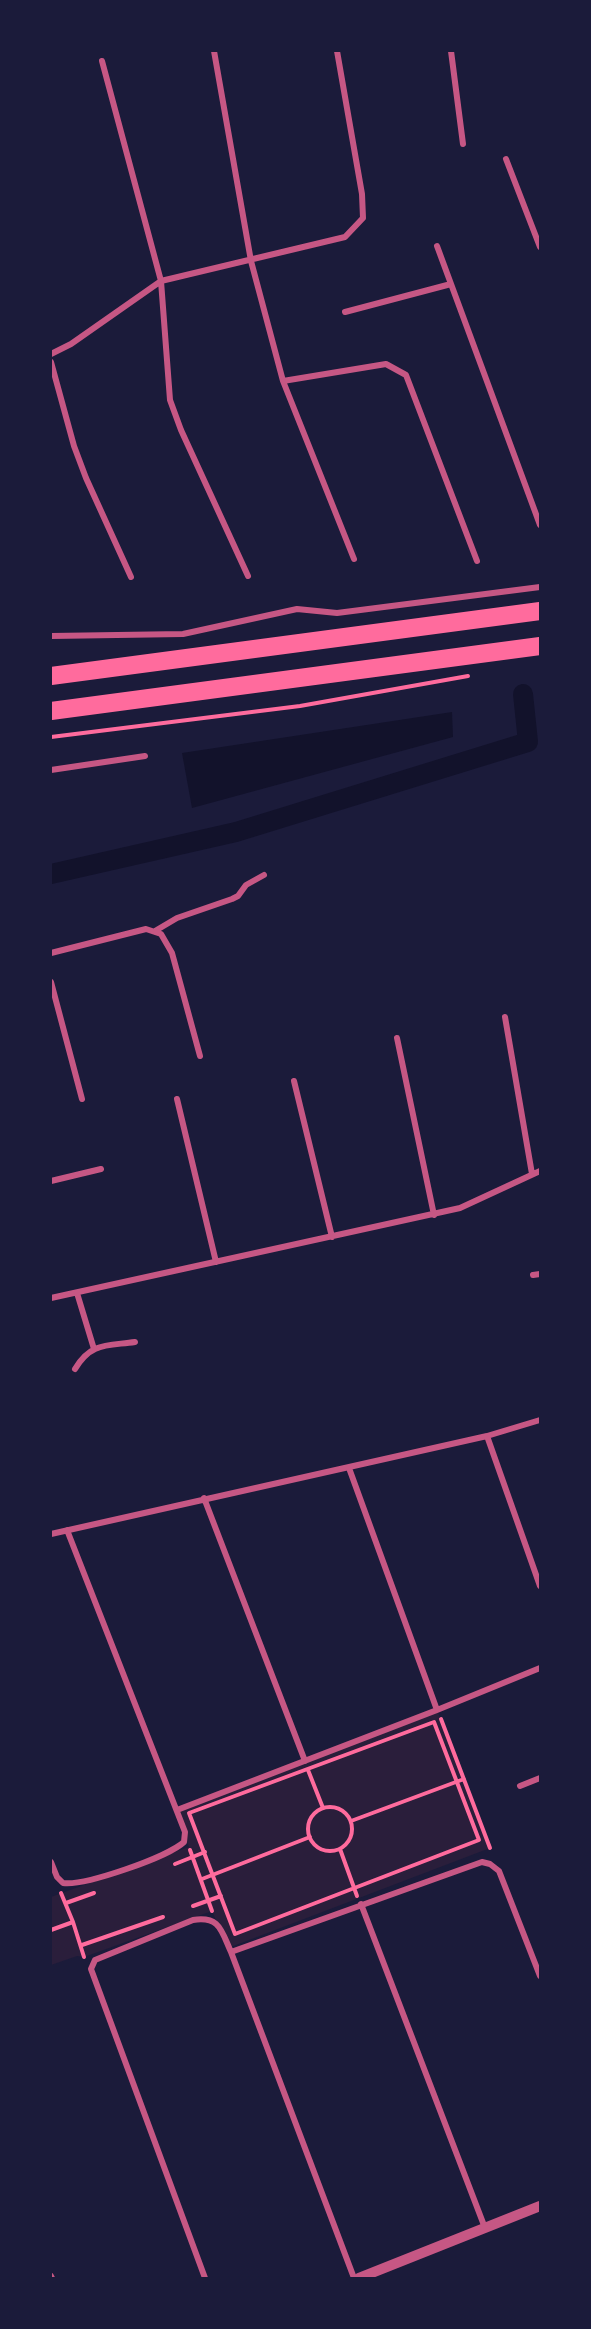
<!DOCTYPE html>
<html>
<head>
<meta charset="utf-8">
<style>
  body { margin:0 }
  #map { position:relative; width:591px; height:2329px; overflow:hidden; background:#1b1b3a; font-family:Lora,serif }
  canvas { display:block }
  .frame { position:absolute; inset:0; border:52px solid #1b1b3a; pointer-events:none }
</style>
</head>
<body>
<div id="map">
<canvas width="591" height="2329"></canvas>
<div class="frame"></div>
</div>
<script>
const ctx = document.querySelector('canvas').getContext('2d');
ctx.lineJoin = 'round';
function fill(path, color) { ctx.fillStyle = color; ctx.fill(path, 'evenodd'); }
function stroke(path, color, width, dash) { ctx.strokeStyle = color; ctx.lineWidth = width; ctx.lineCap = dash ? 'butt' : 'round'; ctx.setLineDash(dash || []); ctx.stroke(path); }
fill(new Path2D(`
  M 437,1710 L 490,1848 L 228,1948 L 212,1911 L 84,1957 L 77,1956 L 51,1965 L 51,1897 L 189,1847 L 174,1808 L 305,1761 Z`), '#2a1e3b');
fill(new Path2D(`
  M 452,712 L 453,737 L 192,808 L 182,753 Z`), '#12122b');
stroke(new Path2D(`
  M 51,874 L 236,832 L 528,742 L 523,694`), '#12122b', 20);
stroke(new Path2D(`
  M 51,737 L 300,706 L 468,676
  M 441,1719 L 490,1848
  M 434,1722 L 479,1840 L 235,1934 L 189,1813 Z
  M 308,1770 L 323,1808
  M308 1829a22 22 0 1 1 44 0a22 22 0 1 1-44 0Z
  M 351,1821 L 464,1779
  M 340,1849 L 357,1896
  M 190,1850 L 212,1911
  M 175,1864 L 205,1852
  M 202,1879 L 310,1837
  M 61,1893 L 73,1922 L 84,1957
  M 66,1903 L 94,1893
  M 193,1906 L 221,1896
  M 51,1930 L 73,1922
  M 82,1945 L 163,1917`), '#ff6b9d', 4);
stroke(new Path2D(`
  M 214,51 L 251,261 L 283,381 L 354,559
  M 451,51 L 463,144
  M 102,61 L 161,281 L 170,400 L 181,430 L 248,576
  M 506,159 L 540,247
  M 437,246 L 540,525
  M 345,312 L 451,284
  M 51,354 L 71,344 L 161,281 L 345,237 L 363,218 L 362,194 L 337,51
  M 51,362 L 74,446 L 86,478 L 131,577
  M 283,381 L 386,364 L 406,375 L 477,561
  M 51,636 L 183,634 L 297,609 L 337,613 L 540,587
  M 51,770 L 145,756
  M 155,931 L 177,918 L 232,899 L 238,896 L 246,885 L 264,875
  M 51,953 L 146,929 L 161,934 L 172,953 L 200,1056
  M 51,982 L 82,1099
  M 505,1017 L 532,1174
  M 397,1038 L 434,1215
  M 294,1081 L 332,1237
  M 177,1099 L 216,1262
  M 51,1181 L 101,1169
  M 533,1275 L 540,1274
  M 77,1293 L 94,1349
  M 51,1298 L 460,1208 L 540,1171
  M 75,1369 C 91,1342 107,1346 135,1342
  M 487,1436 L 540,1586
  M 349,1468 L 437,1710
  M 204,1498 L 305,1761
  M 51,1534 L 487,1436 L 540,1420
  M 520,1786 L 540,1778
  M 177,1810 L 437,1710 L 540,1668
  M 51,1862 L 57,1877 L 63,1883 C 85,1886 168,1857 184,1842 L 185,1832 L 67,1530
  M 361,1904 L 485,2228
  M 231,1952 L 482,1862 L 490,1864 L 499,1871 L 540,1976
  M 51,2276 L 52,2278
  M 205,2278 L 91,1969 L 95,1960 L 193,1920 C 220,1916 221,1930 231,1952 L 354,2278`), '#c65784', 6);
stroke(new Path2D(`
  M 359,2278 L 540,2206`), '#c65784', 10);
stroke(new Path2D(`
  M 51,676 L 540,611
  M 51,711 L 540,646`), '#ff6b9d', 18);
</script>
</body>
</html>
